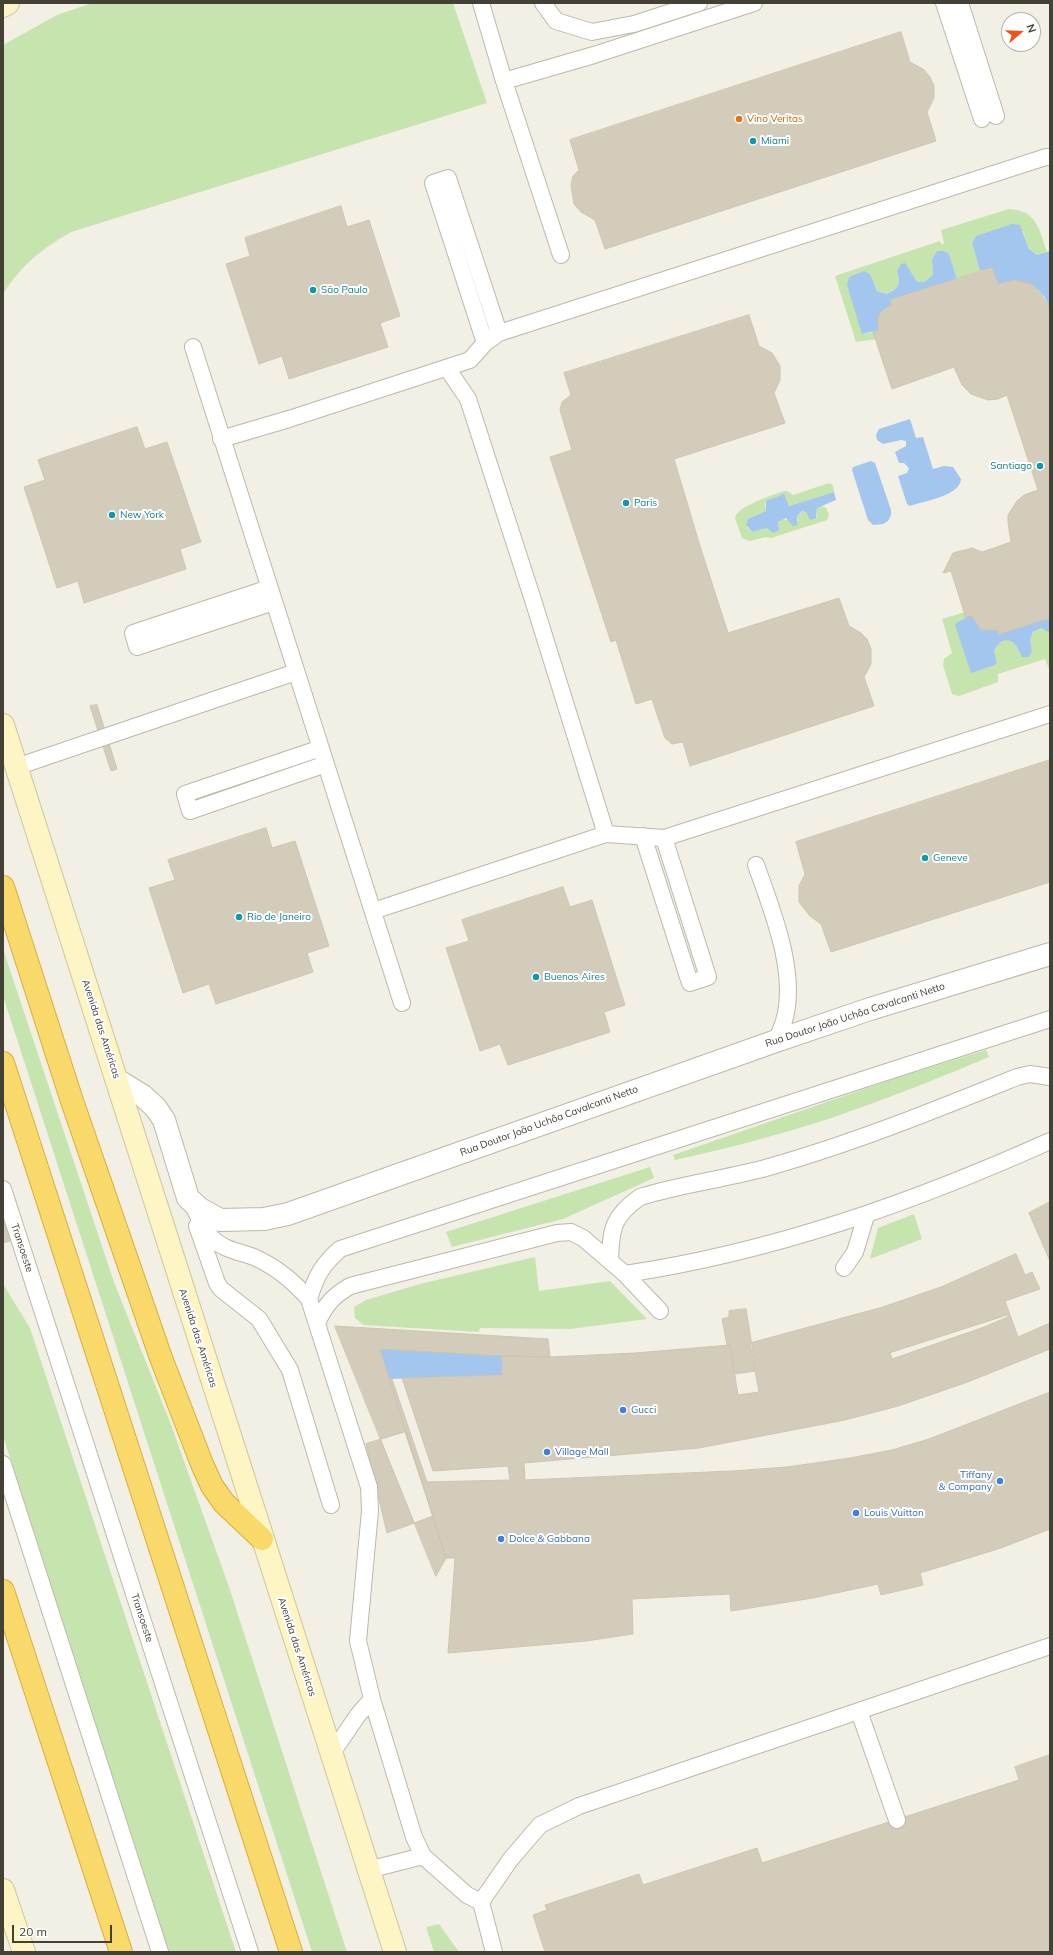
<!DOCTYPE html>
<html>
<head>
<meta charset="utf-8">
<style>
  body { margin:0 }
  #map { position:relative; width:1053px; height:1955px; overflow:hidden; background:#f2efe5; font-family:Mulish,sans-serif }
  canvas { display:block }
  .frame { position:absolute; inset:0; border:4px solid #444035; pointer-events:none }
  .north { position:absolute; left:1001px; top:12px; width:40px; height:40px; box-sizing:border-box; background:#fff; border:1px solid #b4b3ae; border-radius:50%; rotate:71deg; font-size:11px; font-weight:700; line-height:16px; text-align:center; color:#444035 }
  .north::after { content:''; display:block; margin:auto; width:14px; height:18px; background:#f3531b; clip-path:polygon(50% 0,100% 100%,50% 72%,0 100%) }
  .scale { position:absolute; left:12px; top:1925px; width:100px; height:18px; box-sizing:border-box; border:2px solid #444035; border-top:0; padding-left:5px; font-size:12px; line-height:14px; white-space:nowrap; color:#444035; -webkit-text-stroke:3px #fff; paint-order:stroke }
</style>
</head>
<body>
<div id="map">
<canvas width="1053" height="1955"></canvas>
<div class="frame"></div>
<div class="north">N</div>
<div class="scale">20 m</div>
</div>
<script>
const ctx = document.querySelector('canvas').getContext('2d');
ctx.lineJoin = 'round';
function fill(path, color) { ctx.fillStyle = color; ctx.fill(path, 'evenodd'); }
function stroke(path, color, width, dash) { ctx.strokeStyle = color; ctx.lineWidth = width; ctx.lineCap = dash ? 'butt' : 'round'; ctx.setLineDash(dash || []); ctx.stroke(path); }
function drawText(font, color, halo, rows, align = 'center') {
  ctx.font = font + ' Mulish,sans-serif'; ctx.lineWidth = 4; ctx.setLineDash([]); ctx.textBaseline = 'middle'; ctx.strokeStyle = halo; ctx.fillStyle = color; for (const [text, x, y, turn = 0] of rows) {
    ctx.save(); ctx.translate(x, y); ctx.rotate((+turn || 0) * Math.PI / 180); ctx.textAlign = isNaN(turn) ? turn : align; if (halo) ctx.strokeText(text, 0, 0); ctx.fillText(text, 0, 0); ctx.restore();
  }
}
fill(new Path2D(`
  M 92,3 L 453,3 L 487,103 L 71,232 C 41,250 22,264 3,294 L 3,45 L 57,15 Z
  M 1009,209 C 1037,210 1039,230 1047,252 L 1037,255 C 1027,250 1027,242 1023,231 L 976,236 L 972,243 L 980,271 L 957,279 L 949,254 L 944,251 L 937,251 L 932,259 L 933,275 L 924,282 L 918,282 L 912,276 L 908,267 L 897,271 C 901,284 899,289 885,294 L 877,291 L 870,274 L 863,334 L 873,332 L 876,339 L 856,342 L 835,276 L 940,241 L 942,245 L 944,243 L 941,230 Z
  M 829,483 L 833,485 L 834,492 L 789,506 L 765,502 L 766,511 L 748,519 L 747,528 L 752,532 L 767,528 L 779,528 L 778,522 L 781,519 L 798,521 L 797,516 L 803,511 L 806,512 L 808,516 L 817,517 L 817,508 L 822,506 L 826,508 L 829,515 L 827,520 L 771,538 L 766,537 L 749,541 L 742,538 L 735,518 C 737,506 773,495 784,491 L 787,491 L 793,495 Z
  M 965,612 L 966,618 L 956,623 L 997,663 L 994,650 L 999,642 C 1012,636 1016,645 1021,655 L 1032,651 L 1030,640 L 1033,632 L 1041,628 L 1049,631 L 1050,671 L 1045,659 L 998,674 L 998,682 L 959,696 L 952,694 L 943,665 L 944,659 L 952,653 L 942,619 Z
  M 3,949 L 115,1285 L 170,1422 L 229,1587 L 347,1952 L 312,1952 L 3,996 Z
  M 986,1050 L 989,1057 C 937,1079 884,1100 831,1118 C 780,1135 728,1148 675,1160 L 673,1155 L 899,1077 Z
  M 650,1167 L 654,1178 L 563,1219 L 452,1247 L 446,1232 Z
  M 914,1214 L 922,1239 L 870,1259 L 878,1228 Z
  M 535,1257 L 539,1291 L 610,1281 L 647,1319 L 570,1329 L 480,1328 L 479,1332 L 363,1325 L 355,1318 L 354,1307 L 366,1300 L 420,1284 Z
  M 3,1284 L 30,1328 L 236,1952 L 169,1952 L 3,1436 Z
  M 439,1924 L 459,1952 L 434,1952 L 426,1927 Z`), '#c6e5ae');
fill(new Path2D(`
  M 1012,224 L 1020,225 L 1029,249 L 1037,255 L 1050,251 L 1050,309 C 1048,306 1047,302 1045,298 C 1033,281 1018,279 998,284 L 992,268 L 980,271 L 972,243 L 976,236 Z
  M 937,251 L 944,251 L 949,254 L 957,279 L 890,300 L 892,305 C 879,310 877,316 879,330 L 862,334 L 847,285 L 849,277 L 864,271 L 870,274 L 877,291 L 886,294 C 899,289 901,284 897,271 L 901,264 L 905,263 C 910,269 912,276 918,282 L 924,282 L 933,275 L 932,259 Z
  M 910,419 L 916,438 L 923,437 L 933,469 L 944,466 L 953,467 L 961,479 C 960,496 924,501 910,506 L 907,504 L 898,476 L 907,473 L 909,468 L 904,463 L 899,463 L 895,452 L 906,446 L 906,441 L 901,440 L 883,444 L 877,440 L 876,435 L 879,429 Z
  M 871,461 L 875,463 L 891,510 L 891,515 L 888,521 L 883,524 L 873,525 L 868,520 L 852,470 L 853,467 Z
  M 834,492 L 836,500 L 817,508 L 816,518 L 810,520 L 806,512 L 802,511 L 797,516 L 797,525 L 793,526 L 786,518 L 778,522 L 779,530 L 773,533 L 767,528 L 752,532 L 746,525 L 748,519 L 766,511 L 766,501 L 784,494 L 789,506 Z
  M 971,615 L 981,629 L 997,630 L 999,634 L 1050,618 L 1050,633 L 1041,628 L 1033,632 L 1030,640 L 1032,651 L 1029,657 L 1022,657 C 1017,647 1013,636 1000,642 L 994,650 L 997,663 L 995,665 L 971,673 L 955,625 L 956,623 Z
  M 352,1337 L 550,1357 L 502,1356 L 502,1375 L 389,1379 Z`), '#a2c6ed');
const building = new Path2D(`
  M 901,32 L 910,62 L 923,69 L 930,77 L 934,86 L 934,98 L 927,112 L 936,141 L 605,249 L 595,220 L 581,212 L 574,204 L 571,185 L 573,176 L 579,170 L 570,140 Z
  M 341,206 L 347,227 L 369,220 L 400,316 L 380,323 L 388,347 L 289,379 L 282,356 L 259,364 L 226,264 L 250,256 L 245,238 Z
  M 992,268 L 998,284 L 1015,280 L 1032,284 L 1041,294 L 1050,309 L 1050,618 L 999,634 L 997,630 L 981,630 L 971,615 L 966,618 L 951,571 L 943,573 L 953,553 L 972,548 L 982,552 L 1011,542 L 1008,523 L 1008,515 L 1017,501 L 1024,495 L 1038,490 L 1007,395 L 998,399 L 988,400 L 971,394 L 962,385 L 954,367 L 892,389 L 873,332 L 879,330 L 878,319 L 880,313 L 884,309 L 892,305 L 890,300 Z
  M 749,315 L 759,346 L 772,353 L 780,366 L 780,380 L 774,393 L 785,423 L 674,459 L 700,546 L 728,633 L 839,598 L 849,626 L 861,633 L 867,639 L 871,649 L 871,664 L 864,677 L 874,706 L 690,766 L 683,742 L 672,744 L 665,738 L 652,699 L 636,704 L 616,640 L 611,642 L 550,457 L 572,450 L 560,410 L 562,402 L 571,395 L 564,373 Z
  M 137,427 L 145,449 L 167,442 L 201,542 L 180,549 L 186,569 L 84,603 L 78,581 L 57,588 L 24,487 L 45,480 L 38,460 Z
  M 97,705 L 117,769 L 111,771 L 90,706 Z
  M 1050,760 L 1050,882 L 831,952 L 821,924 L 810,916 L 799,902 L 799,886 L 805,874 L 796,842 Z
  M 266,828 L 272,848 L 295,841 L 329,946 L 307,953 L 313,972 L 216,1004 L 209,984 L 183,993 L 149,888 L 175,880 L 168,860 Z
  M 563,887 L 570,907 L 592,900 L 625,1005 L 604,1012 L 610,1032 L 508,1065 L 500,1044 L 480,1051 L 446,948 L 469,941 L 462,920 Z
  M 1050,1202 L 1050,1261 L 1029,1213 Z
  M 3,1220 L 10,1241 L 3,1243 Z
  M 1016,1254 L 1025,1275 L 1032,1272 L 1040,1289 L 1005,1301 L 1018,1337 L 1050,1323 L 1050,1349 L 965,1383 L 898,1406 L 845,1420 L 699,1448 L 524,1463 L 525,1480 L 732,1471 L 787,1467 L 850,1458 L 892,1450 L 929,1439 L 1050,1392 L 1050,1529 L 1001,1548 L 920,1573 L 923,1585 L 881,1595 L 878,1584 L 813,1598 L 731,1611 L 730,1594 L 632,1599 L 633,1634 L 586,1641 L 448,1653 L 455,1558 L 446,1558 L 389,1378 L 392,1379 L 427,1482 L 510,1480 L 508,1466 L 433,1471 L 402,1378 L 502,1375 L 502,1356 L 550,1357 L 635,1353 L 730,1345 L 738,1395 L 759,1392 L 750,1343 L 883,1307 L 941,1287 ZM 1008,1315 L 1008,1317 L 984,1327 L 892,1359 L 890,1353 Z
  M 746,1309 L 756,1371 L 734,1374 L 730,1345 L 727,1345 L 722,1319 L 729,1317 L 729,1311 Z
  M 335,1326 L 548,1339 L 550,1357 L 502,1356 L 380,1349 L 446,1558 L 436,1576 Z
  M 405,1432 L 433,1516 L 387,1533 L 366,1444 Z
  M 1050,1755 L 1050,1952 L 545,1952 L 533,1915 L 547,1910 L 545,1905 L 639,1874 L 643,1885 L 757,1848 L 762,1863 L 1019,1780 L 1015,1767 Z`);
fill(building, '#d3ccbb');
stroke(building, '#cdc5ae', 1);
const lane = new Path2D(`
  M 481,3 L 504,81 L 561,255
  M 543,3 L 556,21 L 592,32 L 634,24 L 699,3
  M 944,3 L 982,119
  M 960,3 L 996,116
  M 504,81 L 594,55 L 754,3
  M 485,343 L 433,183 L 448,178 L 499,333
  M 193,347 L 402,1003
  M 447,368 L 468,399 L 533,600 L 606,834
  M 221,439 L 289,419 L 470,360 L 485,343 L 499,333 L 1046,157 L 1050,157
  M 269,588 L 133,633 L 137,647 L 274,602
  M 321,748 L 185,794 L 190,811 L 326,764
  M 16,767 L 296,672
  M 643,836 L 690,983 L 708,977 L 664,838
  M 756,865 C 772,910 798,973 784,1021 C 782,1028 779,1034 776,1041
  M 373,911 L 606,834 L 664,838 L 1050,714
  M 3,1189 L 250,1952
  M 192,1204 C 198,1215 203,1229 212,1238 C 223,1250 242,1252 256,1258 C 278,1268 294,1282 309,1299 L 369,1487 L 370,1511 L 358,1641 L 372,1699 L 414,1837 L 423,1856
  M 197,1226 L 217,1283 L 221,1289 L 259,1319 L 290,1370 L 331,1505
  M 610,1260 C 611,1228 613,1216 640,1197 C 682,1184 726,1179 769,1167 C 854,1143 935,1110 1017,1077 L 1030,1074 L 1050,1077
  M 844,1268 L 855,1252 L 866,1216
  M 625,1274 L 660,1311
  M 309,1299 C 316,1276 322,1265 340,1249 L 1050,1019
  M 317,1323 C 326,1304 332,1297 350,1286 L 557,1233 L 571,1232 L 583,1238 L 625,1274 C 773,1252 914,1202 1050,1141
  M 3,1464 L 160,1952
  M 859,1711 L 897,1820
  M 332,1753 L 358,1715 L 372,1699
  M 368,1870 L 423,1856 L 467,1895 L 481,1902 L 510,1860 L 540,1825 L 579,1806 L 1050,1646
  M 481,1902 L 494,1952`);
const street = new Path2D(`
  M 117,1080 L 143,1096 L 156,1108 L 164,1120 L 188,1198 L 200,1209 L 220,1220 L 264,1219 L 288,1214 L 776,1041 L 870,1009 L 1050,954`);
const secondary = new Path2D(`
  M 3,6 L 8,3
  M 3,725 L 395,1952
  M 3,1890 L 24,1952`);
const highway = new Path2D(`
  M 3,887 L 72,1101 L 161,1358 L 202,1464 L 212,1486 L 224,1503 L 262,1539
  M 3,1063 L 291,1952
  M 3,1591 L 121,1952`);
stroke(lane, '#bdb8a8', 18);
stroke(street, '#bdb8a8', 24);
stroke(secondary, '#d1c796', 24);
stroke(highway, '#d8af39', 24);
stroke(lane, '#fff', 16);
stroke(street, '#fff', 22);
stroke(secondary, '#fdf5c4', 22);
stroke(highway, '#f9d969', 22);
for (const [x, y, r, color] of [
  [739,119,4,"#e8710a"],
  [753,141,4,"#0f9aa8"],
  [313,290,4,"#0f9aa8"],
  [1040,466,4,"#0f9aa8"],
  [626,503,4,"#0f9aa8"],
  [112,515,4,"#0f9aa8"],
  [925,858,4,"#0f9aa8"],
  [239,917,4,"#0f9aa8"],
  [536,977,4,"#0f9aa8"],
  [623,1410,4,"#3f7fe0"],
  [547,1452,4,"#3f7fe0"],
  [1000,1481,4,"#3f7fe0"],
  [856,1513,4,"#3f7fe0"],
  [501,1539,4,"#3f7fe0"]
]) { const dot = new Path2D(); dot.arc(x, y, r, 0, 2 * Math.PI); ctx.fillStyle = color; ctx.fill(dot); stroke(dot, '#fff', 1.5); }
drawText('10px', '#c56008', '#fff', [
  ["Vino Veritas",747,119]
], 'left');
drawText('10px', '#0d838f', '#fff', [
  ["Miami",761,141],
  ["São Paulo",321,290],
  ["Santiago",1032,466,"right"],
  ["Paris",634,503],
  ["New York",120,515],
  ["Geneve",933,858],
  ["Rio de Janeiro",247,917],
  ["Buenos Aires",544,977]
], 'left');
drawText('10px', '#444035', '#fff', [
  ["Rua Doutor João Uchôa Cavalcanti Netto",855,1015,-18],
  ["Avenida das Américas",101,1029,72],
  ["Rua Doutor João Uchôa Cavalcanti Netto",549,1121,-20],
  ["Transoeste",22,1248,72],
  ["Avenida das Américas",198,1338,72],
  ["Transoeste",142,1618,72],
  ["Avenida das Américas",297,1647,72]
]);
drawText('10px', '#366cbe', '#fff', [
  ["Gucci",631,1410],
  ["Village Mall",555,1452],
  ["Tiffany",992,1475,"right"],
  ["& Company",992,1487,"right"],
  ["Louis Vuitton",864,1513],
  ["Dolce & Gabbana",509,1539]
], 'left');
</script>
</body>
</html>
